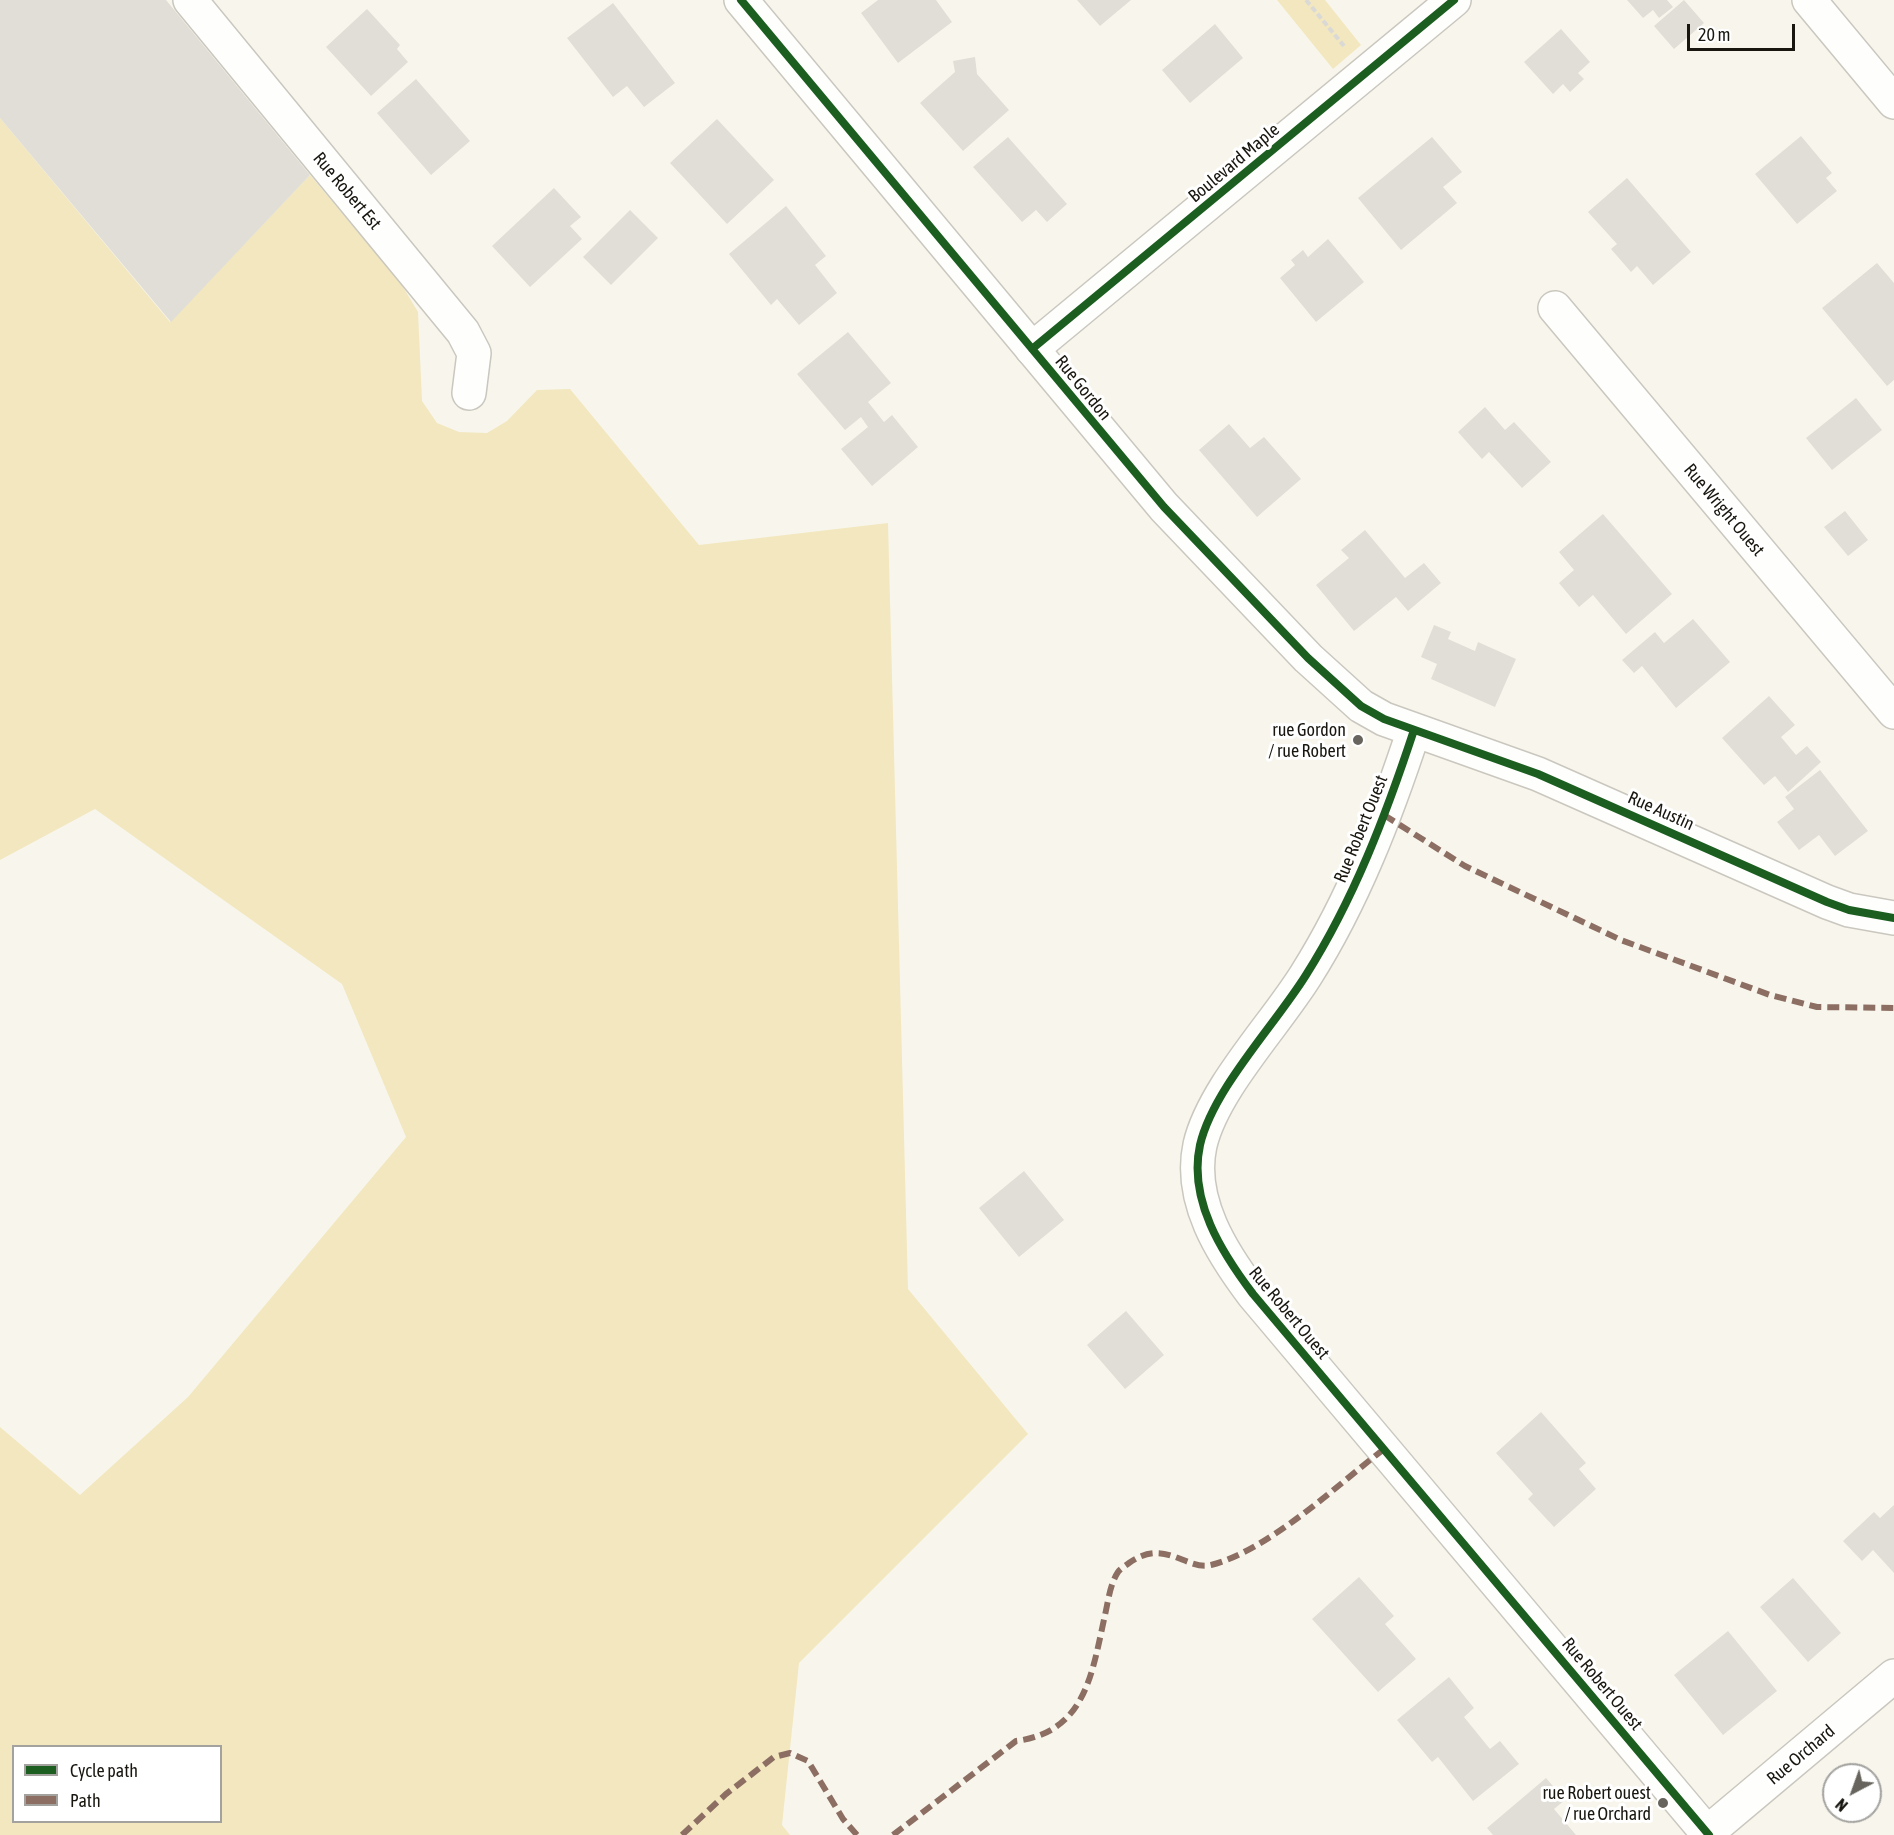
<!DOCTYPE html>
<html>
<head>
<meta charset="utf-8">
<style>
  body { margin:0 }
  #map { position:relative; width:1894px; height:1835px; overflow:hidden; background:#f8f6ec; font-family:"Asap Condensed",sans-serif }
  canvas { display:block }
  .legend { position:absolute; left:12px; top:1745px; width:210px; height:78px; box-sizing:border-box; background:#fff; border:2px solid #a3a29f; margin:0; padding:8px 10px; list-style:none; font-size:18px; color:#18160f }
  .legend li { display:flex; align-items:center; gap:12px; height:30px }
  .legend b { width:30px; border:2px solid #a3a29f }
  .north { position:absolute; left:1822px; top:1763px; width:60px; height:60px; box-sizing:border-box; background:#fff; border:2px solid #a3a29f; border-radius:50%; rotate:221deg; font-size:16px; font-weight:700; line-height:24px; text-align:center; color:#18160f }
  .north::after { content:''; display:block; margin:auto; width:21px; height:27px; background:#66645c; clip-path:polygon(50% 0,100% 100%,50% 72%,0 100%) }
  .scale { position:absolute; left:1687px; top:24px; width:108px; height:27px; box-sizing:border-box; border:3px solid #18160f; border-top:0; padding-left:8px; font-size:18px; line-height:21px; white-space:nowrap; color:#18160f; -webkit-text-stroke:4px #fff; paint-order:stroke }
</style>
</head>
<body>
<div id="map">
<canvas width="1894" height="1835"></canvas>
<ul class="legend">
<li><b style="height:8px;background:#1b5e20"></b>Cycle path</li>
<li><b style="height:8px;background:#8d6e63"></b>Path</li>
</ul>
<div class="north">N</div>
<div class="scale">20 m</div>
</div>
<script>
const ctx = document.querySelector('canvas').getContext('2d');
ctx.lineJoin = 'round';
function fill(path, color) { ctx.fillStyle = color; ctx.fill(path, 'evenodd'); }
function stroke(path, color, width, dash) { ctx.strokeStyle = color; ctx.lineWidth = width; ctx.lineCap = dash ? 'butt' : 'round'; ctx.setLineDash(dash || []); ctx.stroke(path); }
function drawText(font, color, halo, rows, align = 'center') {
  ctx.font = font + ' "Asap Condensed",sans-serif'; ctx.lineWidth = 6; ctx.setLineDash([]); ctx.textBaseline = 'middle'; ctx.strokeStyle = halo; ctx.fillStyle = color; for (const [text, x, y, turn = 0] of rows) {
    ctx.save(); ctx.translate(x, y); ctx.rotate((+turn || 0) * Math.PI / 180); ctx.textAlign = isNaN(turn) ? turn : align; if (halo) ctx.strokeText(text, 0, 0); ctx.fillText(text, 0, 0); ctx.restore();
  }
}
fill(new Path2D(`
  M 1277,0 L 1325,0 L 1361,45 L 1333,69 Z
  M 0,118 L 170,322 L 310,175 L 400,282 L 418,312 L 422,401 L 437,423 L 459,432 L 487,433 L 507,421 L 537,390 L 570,389 L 699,545 L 888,523 L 908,1289 L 1028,1434 L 799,1663 L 782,1825 L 790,1835 L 0,1835 L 0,1427 L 80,1495 L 188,1397 L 406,1137 L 342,984 L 95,809 L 0,860 ZM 14,1746 L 220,1746 L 220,1822 L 14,1822 Z`), '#f2e7bf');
fill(new Path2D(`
  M 0,0 L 166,0 L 310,175 L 171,322 L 0,118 Z
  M 878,0 L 936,0 L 952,22 L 898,63 L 861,13 Z
  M 1077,0 L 1131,0 L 1100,26 Z
  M 1627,0 L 1667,0 L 1673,7 L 1659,18 L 1653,10 L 1643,18 Z
  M 1684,0 L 1704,23 L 1674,49 L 1654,26 Z
  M 613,3 L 675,83 L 644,107 L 627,86 L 613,97 L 567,38 Z
  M 367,9 L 400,45 L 397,49 L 408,62 L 371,96 L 326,47 Z
  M 1215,24 L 1243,58 L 1190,103 L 1162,70 Z
  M 1561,29 L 1590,62 L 1578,73 L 1584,79 L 1570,92 L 1563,84 L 1553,94 L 1524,62 Z
  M 975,57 L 977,74 L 1009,110 L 963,151 L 920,103 L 955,72 L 953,61 Z
  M 416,79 L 470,141 L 431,175 L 377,113 Z
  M 717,119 L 774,180 L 727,224 L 670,163 Z
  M 1801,136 L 1832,173 L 1826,178 L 1837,191 L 1797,224 L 1755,174 Z
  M 1008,137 L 1067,204 L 1047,222 L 1036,210 L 1022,222 L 973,167 Z
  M 1432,137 L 1462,172 L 1443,187 L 1457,203 L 1401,250 L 1358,198 Z
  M 1627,178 L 1691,252 L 1653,285 L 1637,266 L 1631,272 L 1611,249 L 1617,244 L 1588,212 Z
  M 554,188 L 581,217 L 570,226 L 582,239 L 530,287 L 492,246 Z
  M 786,206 L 826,256 L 815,265 L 837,293 L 799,325 L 777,299 L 771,305 L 729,254 Z
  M 630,210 L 658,238 L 611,285 L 583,257 Z
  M 1328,239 L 1364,282 L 1316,322 L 1280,278 L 1295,265 L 1291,260 L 1303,250 L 1308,257 Z
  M 1877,263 L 1894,283 L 1894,380 L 1887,386 L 1822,308 Z
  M 848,332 L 891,383 L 868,402 L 884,422 L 892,415 L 918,447 L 872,486 L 841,449 L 868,427 L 861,417 L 845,430 L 797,374 Z
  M 1856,398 L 1882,430 L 1832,470 L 1806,438 Z
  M 1485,407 L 1505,430 L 1514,422 L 1551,462 L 1522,488 L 1489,452 L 1482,459 L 1458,432 Z
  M 1229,424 L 1250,448 L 1264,437 L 1301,479 L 1257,517 L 1199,450 Z
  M 1845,511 L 1868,540 L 1848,556 L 1824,527 Z
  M 1603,514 L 1672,594 L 1626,634 L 1593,595 L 1579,607 L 1559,583 L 1574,570 L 1559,552 Z
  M 1365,530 L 1405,578 L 1424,563 L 1441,583 L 1408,611 L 1396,597 L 1354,631 L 1316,585 L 1349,558 L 1341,550 Z
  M 1693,619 L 1730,662 L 1676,708 L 1642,666 L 1634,673 L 1622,660 L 1655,632 L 1664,643 Z
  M 1434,625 L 1451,632 L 1448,639 L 1475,651 L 1478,642 L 1516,659 L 1495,707 L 1431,679 L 1437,664 L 1421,657 Z
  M 1769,696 L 1795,725 L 1781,737 L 1796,755 L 1807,746 L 1821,762 L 1788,792 L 1775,776 L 1764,785 L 1722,738 Z
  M 1820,770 L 1868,831 L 1835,856 L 1819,835 L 1799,850 L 1777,822 L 1794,809 L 1785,797 Z
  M 1024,1171 L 1064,1220 L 1019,1257 L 979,1208 Z
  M 1126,1311 L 1164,1355 L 1125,1389 L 1087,1345 Z
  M 1541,1412 L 1586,1463 L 1579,1469 L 1596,1489 L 1554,1527 L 1528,1499 L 1533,1494 L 1496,1453 Z
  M 1894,1505 L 1894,1573 L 1873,1550 L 1862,1561 L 1843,1541 L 1874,1512 L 1880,1518 Z
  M 1359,1577 L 1394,1616 L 1385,1624 L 1416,1659 L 1378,1692 L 1312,1619 Z
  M 1793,1578 L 1841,1633 L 1808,1662 L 1760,1607 Z
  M 1728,1631 L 1777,1691 L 1723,1735 L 1674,1675 Z
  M 1449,1677 L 1474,1708 L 1464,1717 L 1490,1749 L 1500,1741 L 1519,1764 L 1473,1801 L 1438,1757 L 1432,1762 L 1397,1720 Z
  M 1546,1778 L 1565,1800 L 1554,1809 L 1576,1835 L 1493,1835 L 1487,1828 Z`), '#e0ded6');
const street = new Path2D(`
  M 190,0 L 463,332 L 474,353 L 469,393
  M 741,0 L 1164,507 L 1308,658 L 1361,706 L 1384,719 L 1538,774 L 1827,902 L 1849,910 L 1894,918
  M 1809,0 L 1894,102
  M 1555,308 L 1894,712
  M 1414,730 C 1386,815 1354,899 1306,975 C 1275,1025 1213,1089 1200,1145 C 1188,1200 1222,1253 1253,1294 L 1709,1835
  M 1707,1833 L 1894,1676`);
const secondary = new Path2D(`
  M 1032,349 L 1454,0`);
stroke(street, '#cac7bf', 36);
stroke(secondary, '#cac7bf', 36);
stroke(new Path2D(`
  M 1306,0 L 1344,46`), '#dad9d6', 4, [6, 3]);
stroke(street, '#fefefc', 33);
stroke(secondary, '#fefefc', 33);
stroke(new Path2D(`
  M 1384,815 L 1465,866 L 1621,940 L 1770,995 L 1817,1007 L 1894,1008
  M 682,1835 L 726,1794 L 774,1757 L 790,1753 L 808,1761 L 843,1819 L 857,1835
  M 893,1835 L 1016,1741 C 1086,1732 1092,1673 1105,1615 C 1108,1602 1110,1584 1118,1572 C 1120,1569 1125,1566 1129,1563 C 1165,1537 1186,1571 1211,1565 C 1269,1550 1336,1486 1384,1449`), '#8d6e63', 6, [12, 6]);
stroke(new Path2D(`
  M 741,0 L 1164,507 L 1308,658 L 1361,706 L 1384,719 L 1538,774 L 1827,902 L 1849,910 L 1894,918
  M 1032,349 L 1454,0
  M 1414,730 C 1386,815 1354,899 1306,975 C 1275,1025 1213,1089 1200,1145 C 1188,1200 1222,1253 1253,1294 L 1709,1835`), '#1b5e20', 8);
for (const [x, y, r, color] of [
  [1358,740,6,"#66645c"],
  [1663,1803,6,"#66645c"]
]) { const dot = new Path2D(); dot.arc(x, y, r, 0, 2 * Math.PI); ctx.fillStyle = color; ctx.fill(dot); stroke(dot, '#fff', 2); }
drawText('18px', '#18160f', '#fff', [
  ["Boulevard Maple",1234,163,-40],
  ["Rue Robert Est",347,191,50],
  ["Rue Gordon",1083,388,51],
  ["Rue Wright Ouest",1724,510,50],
  ["Rue Austin",1661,811,24],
  ["Rue Robert Ouest",1361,829,-68],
  ["Rue Robert Ouest",1289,1313,50],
  ["Rue Robert Ouest",1602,1684,50],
  ["Rue Orchard",1801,1755,-40]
]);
drawText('18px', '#18160f', '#fff', [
  ["rue Gordon",1346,730],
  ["/ rue Robert",1346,751],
  ["rue Robert ouest",1651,1793],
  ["/ rue Orchard",1651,1814]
], 'right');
</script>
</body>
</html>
